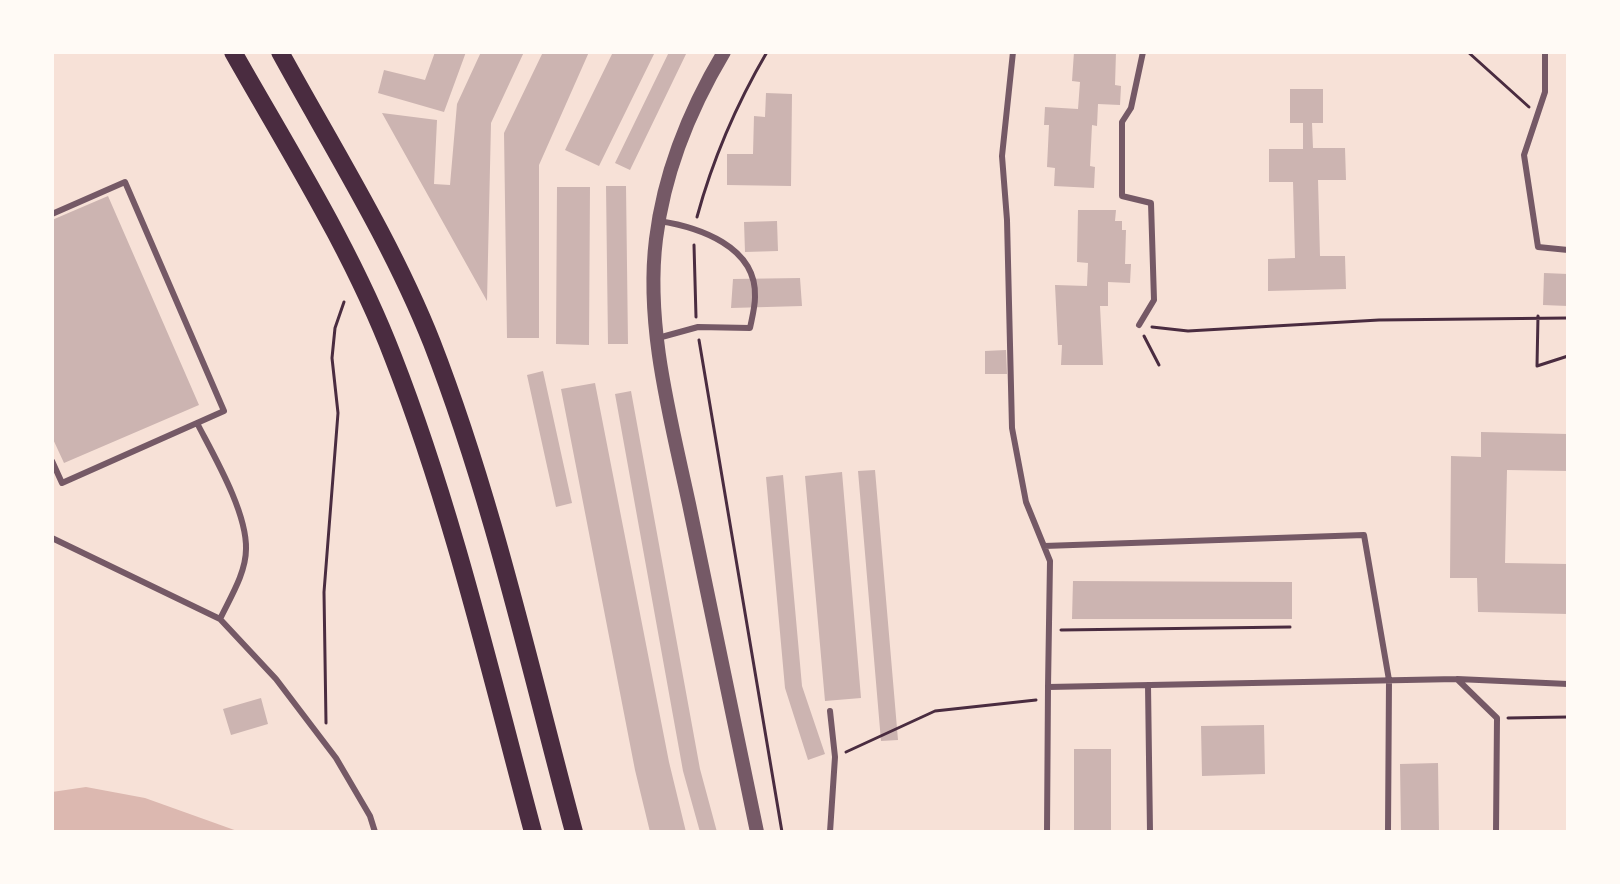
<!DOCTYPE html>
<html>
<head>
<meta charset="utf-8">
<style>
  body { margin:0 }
  #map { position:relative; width:1620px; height:884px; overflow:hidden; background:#f7e1d7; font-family:"PT Sans",sans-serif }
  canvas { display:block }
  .frame { position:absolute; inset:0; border:54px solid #fffaf5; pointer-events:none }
</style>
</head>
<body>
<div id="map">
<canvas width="1620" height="884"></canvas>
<div class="frame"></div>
</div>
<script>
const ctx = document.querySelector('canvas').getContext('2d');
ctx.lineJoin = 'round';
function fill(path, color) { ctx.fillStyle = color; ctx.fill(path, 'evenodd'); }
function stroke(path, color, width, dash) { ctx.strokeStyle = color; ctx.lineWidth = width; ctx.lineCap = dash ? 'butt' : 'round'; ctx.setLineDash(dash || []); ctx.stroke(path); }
fill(new Path2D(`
  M 86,787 L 145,798 L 240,832 L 52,832 L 52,792 Z`), '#dcb8b0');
fill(new Path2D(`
  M 435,52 L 466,52 L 444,112 L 378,93 L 384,70 L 425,80 Z
  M 481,52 L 524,52 L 491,123 L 487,301 L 382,113 L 437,120 L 434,184 L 450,185 L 457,104 Z
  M 543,52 L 589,52 L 539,165 L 539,338 L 507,338 L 504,133 Z
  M 613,52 L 655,52 L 599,166 L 565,150 Z
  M 669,52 L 687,52 L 630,170 L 615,163 Z
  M 1074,52 L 1116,52 L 1115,85 L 1121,86 L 1120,105 L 1098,104 L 1097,126 L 1092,125 L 1090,166 L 1095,167 L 1094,188 L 1054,186 L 1055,168 L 1047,167 L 1049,125 L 1044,125 L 1045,107 L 1078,109 L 1080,82 L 1072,81 Z
  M 1290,89 L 1323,89 L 1323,123 L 1312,123 L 1313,148 L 1345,148 L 1346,180 L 1318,180 L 1320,256 L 1345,256 L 1346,289 L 1268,291 L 1268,259 L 1295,258 L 1293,182 L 1269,182 L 1269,149 L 1303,149 L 1303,123 L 1290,123 Z
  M 766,93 L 792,94 L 791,186 L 727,185 L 727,154 L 753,154 L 754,116 L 765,117 Z
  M 606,186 L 626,186 L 628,344 L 608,344 Z
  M 557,187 L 590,187 L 589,345 L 556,344 Z
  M 108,196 L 199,405 L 64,463 L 52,437 L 52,220 Z
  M 1078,210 L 1116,210 L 1115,221 L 1122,221 L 1122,230 L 1126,230 L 1125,264 L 1131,264 L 1130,283 L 1108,282 L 1108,306 L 1100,306 L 1103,365 L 1061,365 L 1062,345 L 1058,345 L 1055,285 L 1087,286 L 1088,263 L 1077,262 Z
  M 777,221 L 778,251 L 745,252 L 744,222 Z
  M 1544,273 L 1568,274 L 1568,306 L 1543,305 Z
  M 800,278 L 802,306 L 731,308 L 733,279 Z
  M 1006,350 L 1007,374 L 985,374 L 985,351 Z
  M 543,371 L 572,503 L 556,507 L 527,375 Z
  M 595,383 L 669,762 L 686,832 L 650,832 L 635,770 L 561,389 Z
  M 631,391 L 700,769 L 717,832 L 700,832 L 683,771 L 615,394 Z
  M 1481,432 L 1568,434 L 1568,471 L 1507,470 L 1505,563 L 1568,564 L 1568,614 L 1478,612 L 1477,578 L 1450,578 L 1451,456 L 1481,457 Z
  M 875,470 L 898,740 L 881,741 L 858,471 Z
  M 842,472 L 861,698 L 825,701 L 805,476 Z
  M 783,475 L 802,686 L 825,754 L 808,760 L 785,688 L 766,477 Z
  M 1073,581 L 1292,582 L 1292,619 L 1072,619 Z
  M 261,698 L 268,724 L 231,735 L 223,709 Z
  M 1264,725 L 1265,774 L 1202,776 L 1201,726 Z
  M 1074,749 L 1111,749 L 1111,832 L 1074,832 Z
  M 1438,763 L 1439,832 L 1401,832 L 1400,764 Z`), '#ccb4b1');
stroke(new Path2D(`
  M 1468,52 L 1529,107
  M 697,217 C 713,158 736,105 767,52
  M 694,245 L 696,317
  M 1538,316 L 1537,366 L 1568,356
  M 1152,327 L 1188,331 L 1379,320 L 1568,318
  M 1144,336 L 1159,365
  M 699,340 L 782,832
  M 1061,630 L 1290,627
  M 1508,718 L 1568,717
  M 326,723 L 324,592 L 338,413 L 332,358 L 335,328 L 344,302
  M 846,752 L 935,711 L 1036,700`), '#4a2c40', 3);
stroke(new Path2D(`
  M 1013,52 L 1002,156 L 1007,220 L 1012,428 L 1026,502 L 1050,561 L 1048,687 L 1457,679 L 1497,718 L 1496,832
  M 1545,52 L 1545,92 L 1524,155 L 1538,247 L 1568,250
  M 52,214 L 125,182 L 224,411 L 62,483 L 52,461
  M 1139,325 L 1154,300 L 1151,203 L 1122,196 L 1122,122 L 1131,108 L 1143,52
  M 658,338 L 698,327 L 750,328 C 752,318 755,307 755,297 C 757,246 698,227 659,221
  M 197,423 C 214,456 247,512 246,549 C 246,573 230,598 220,619
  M 52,538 L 220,619 L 276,679 L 336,758 L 370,816 L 375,832
  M 1044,546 L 1364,535 L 1389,680 L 1388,832
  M 1457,679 L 1568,684
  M 1148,685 L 1150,832
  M 830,711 L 835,757 L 830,832
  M 1047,832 L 1048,687`), '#755966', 6);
stroke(new Path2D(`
  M 724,52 C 690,109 664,173 656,239 C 645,326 671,420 689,504 C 712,613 734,723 757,832`), '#755966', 14);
stroke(new Path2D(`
  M 233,52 C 289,151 352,250 393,357 C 452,508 491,675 533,832
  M 280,52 C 332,147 392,242 432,343 C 493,500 530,669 574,832`), '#4a2c40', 18);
</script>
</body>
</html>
